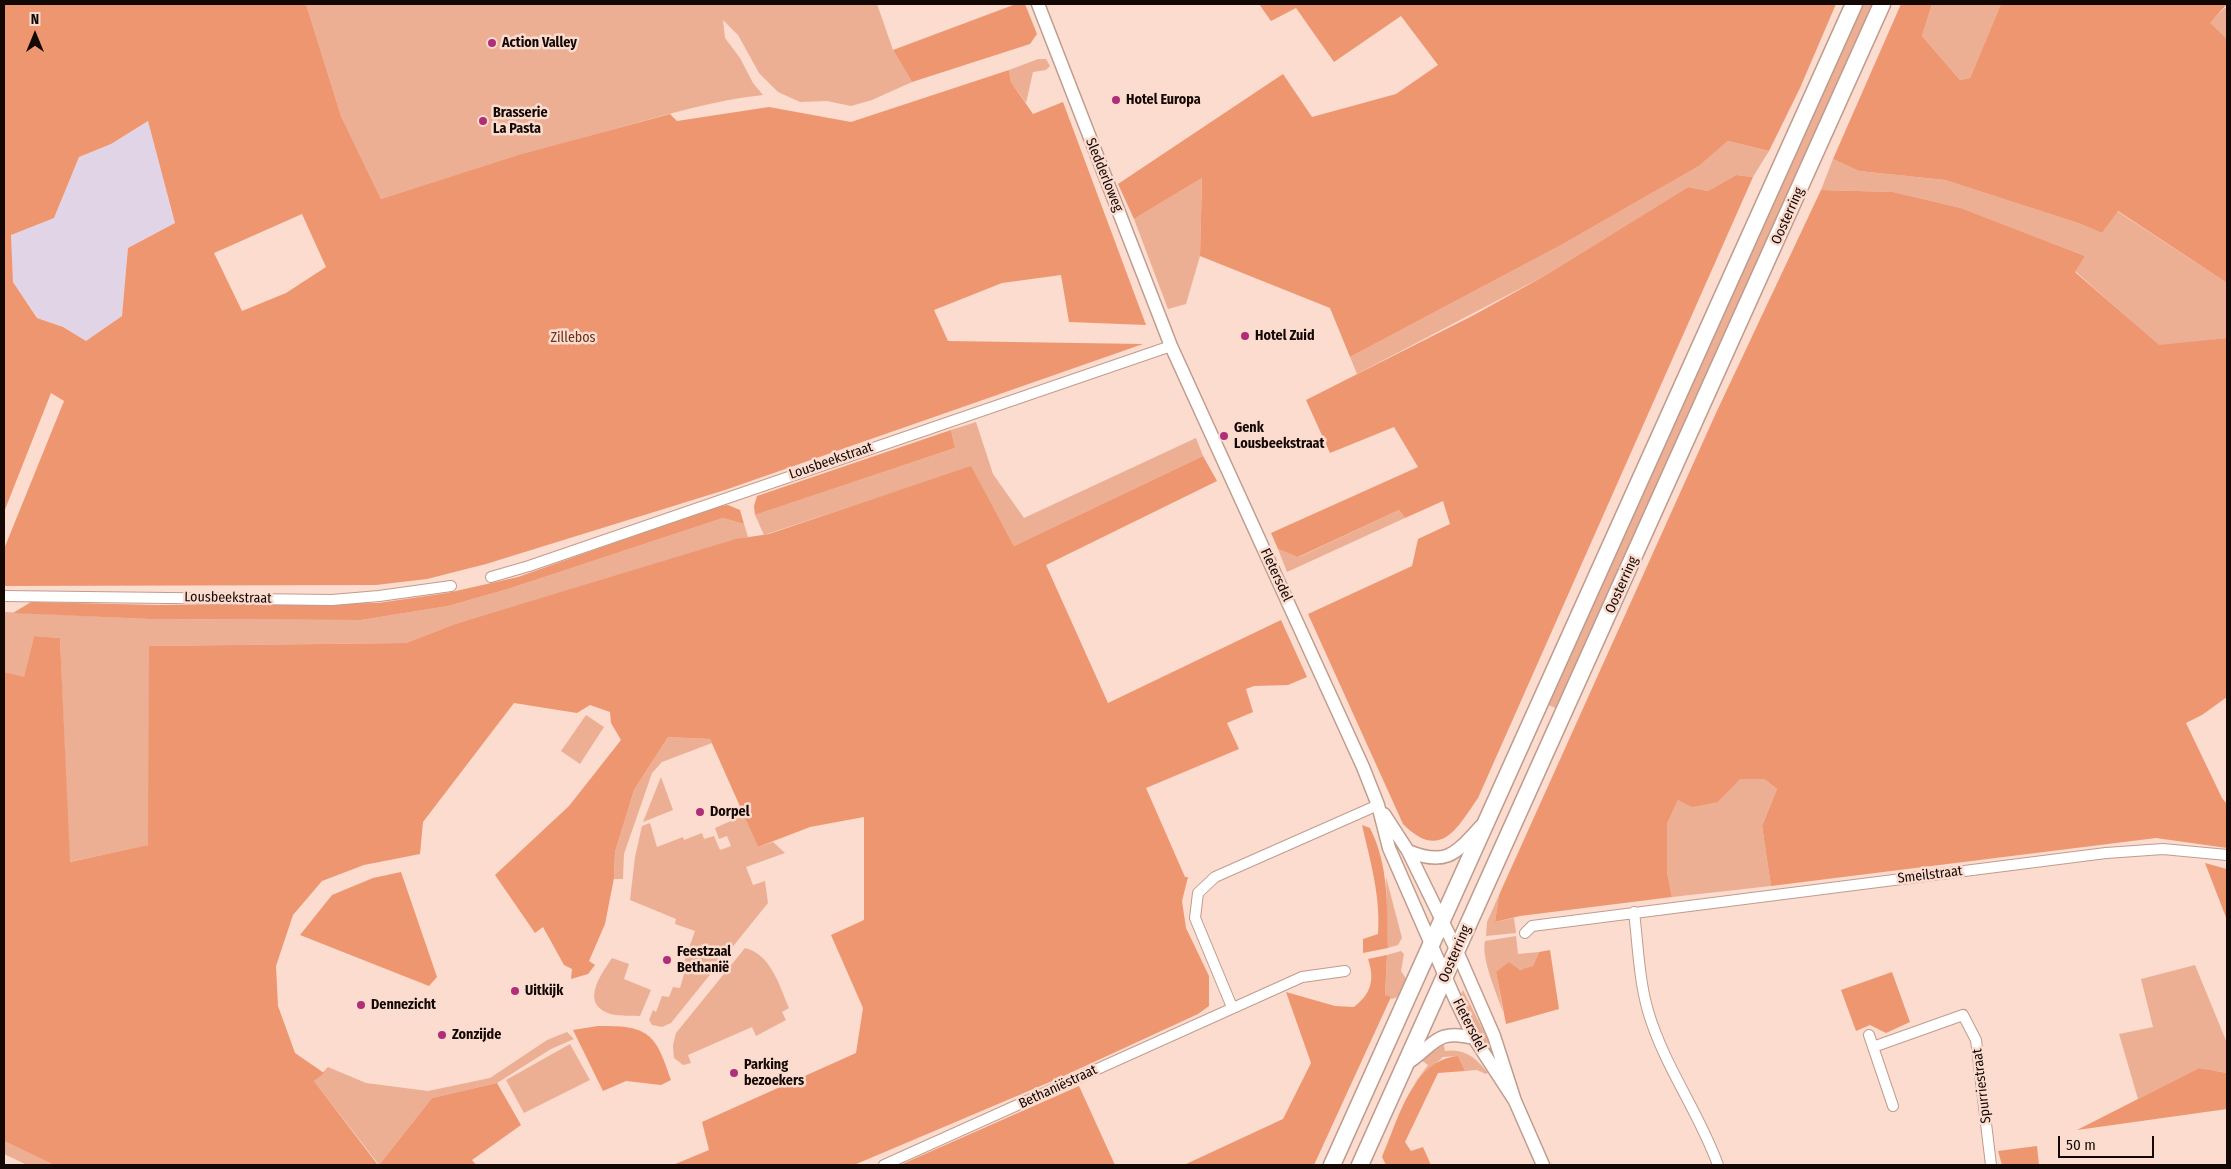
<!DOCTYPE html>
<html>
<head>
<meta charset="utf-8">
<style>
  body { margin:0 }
  #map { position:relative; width:2231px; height:1169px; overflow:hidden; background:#fbdccf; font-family:"Fira Sans Condensed",sans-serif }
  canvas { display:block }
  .frame { position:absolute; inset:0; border:5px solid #140804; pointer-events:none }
  .north { position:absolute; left:10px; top:10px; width:50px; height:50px; -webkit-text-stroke:4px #fbdccf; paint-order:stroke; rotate:0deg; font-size:14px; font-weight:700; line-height:20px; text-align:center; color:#140804 }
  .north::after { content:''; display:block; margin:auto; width:18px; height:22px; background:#140804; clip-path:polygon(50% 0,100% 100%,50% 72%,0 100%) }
  .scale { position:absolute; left:2058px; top:1136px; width:96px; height:22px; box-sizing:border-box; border:2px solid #140804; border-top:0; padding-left:6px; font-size:15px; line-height:18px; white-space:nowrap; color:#140804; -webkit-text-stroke:4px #fbdccf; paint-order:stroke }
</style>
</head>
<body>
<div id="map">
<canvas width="2231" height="1169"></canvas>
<div class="frame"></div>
<div class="north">N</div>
<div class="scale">50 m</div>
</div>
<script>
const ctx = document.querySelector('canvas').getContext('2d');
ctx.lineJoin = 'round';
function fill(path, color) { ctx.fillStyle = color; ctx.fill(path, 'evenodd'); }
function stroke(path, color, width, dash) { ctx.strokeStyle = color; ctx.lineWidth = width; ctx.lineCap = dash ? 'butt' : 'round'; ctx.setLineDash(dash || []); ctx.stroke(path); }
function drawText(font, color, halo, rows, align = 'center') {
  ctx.font = font + ' "Fira Sans Condensed",sans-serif'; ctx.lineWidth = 5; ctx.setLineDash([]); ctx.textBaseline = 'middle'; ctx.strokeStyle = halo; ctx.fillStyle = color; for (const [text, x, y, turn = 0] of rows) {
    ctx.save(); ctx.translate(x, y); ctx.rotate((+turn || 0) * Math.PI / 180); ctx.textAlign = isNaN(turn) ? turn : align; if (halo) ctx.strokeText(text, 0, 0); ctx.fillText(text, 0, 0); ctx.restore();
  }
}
fill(new Path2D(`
  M 148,121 L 175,223 L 128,248 L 122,316 L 86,341 L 63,327 L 38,318 L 13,282 L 11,235 L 54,218 L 79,157 L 111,144 Z`), '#e2d4e7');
fill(new Path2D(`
  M 306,4 L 877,4 L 893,50 L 912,82 L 872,100 L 851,106 L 827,101 L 800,102 L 778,92 L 759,73 L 738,35 L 723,20 L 725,38 L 740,58 L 753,83 L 763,95 C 715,100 669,114 622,127 C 541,149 461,174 381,199 L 341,116 Z
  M 1862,4 L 1875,4 L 1558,709 L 1548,705 Z
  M 1932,4 L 2001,4 L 1970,78 L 1960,80 L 1922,36 Z
  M 2227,6 L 2227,39 L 2209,23 Z
  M 1038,59 L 1046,59 L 1050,66 L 1046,70 L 1033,72 L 1026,103 L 1011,82 L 1009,70 Z
  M 1728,141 L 1769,151 L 1753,177 L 1736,175 L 1708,191 L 1688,187 L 1546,275 L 1357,374 L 1350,357 L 1563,244 L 1699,166 Z
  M 1833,159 L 1859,171 L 1945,180 L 2078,223 L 2102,233 L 2117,211 L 2227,283 L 2227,338 L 2159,346 L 2075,271 L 2085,256 L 1961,208 L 1893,192 L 1821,190 Z
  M 1202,178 L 1200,256 L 1186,304 L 1168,309 L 1134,219 Z
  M 976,422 L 993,474 L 1024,518 L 1196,438 L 1203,456 L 1014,546 L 971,467 L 764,535 L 755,515 L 955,448 L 951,430 Z
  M 1399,510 L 1405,518 L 1287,572 L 1278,549 L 1299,557 Z
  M 723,518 L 744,524 L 748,537 L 455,624 L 406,643 L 149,646 L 149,845 L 69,862 L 60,638 L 34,636 L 24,678 L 4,672 L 4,612 L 149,619 L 361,620 L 448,606 L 508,589 Z
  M 586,715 L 604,727 L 580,764 L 561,751 Z
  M 668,737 L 710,739 L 712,743 L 662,762 L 652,773 L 624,854 L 623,879 L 614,879 L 615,852 L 634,790 Z
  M 661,777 L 673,810 L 643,822 Z
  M 1739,779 L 1764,779 L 1777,789 L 1762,826 L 1771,886 L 1672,897 L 1667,872 L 1667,824 L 1678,800 L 1718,802 Z
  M 744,815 L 758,847 L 773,842 L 785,853 L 746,867 L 753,885 L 765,881 L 768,903 L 671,1023 L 662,1027 L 652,1025 L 649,1020 L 653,1010 L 656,1012 L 662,996 L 669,997 L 673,987 L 680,988 L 684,974 L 680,973 L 695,931 L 675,924 L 676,919 L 630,900 L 635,857 L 642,826 L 650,823 L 657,847 L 683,837 L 684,840 L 702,833 L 704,839 L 714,836 L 720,850 L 731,846 L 727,836 L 719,839 L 715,828 Z
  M 1386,877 L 1402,938 L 1398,945 L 1388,948 Z
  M 1499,895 L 1495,922 L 1514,918 L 1516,933 L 1486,936 L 1487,922 Z
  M 1516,936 L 1518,954 L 1539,952 L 1533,966 L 1526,969 L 1496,972 L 1503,1012 C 1497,994 1481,959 1485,941 Z
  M 745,948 C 771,954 780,987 789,1008 L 782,1012 L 786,1020 L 756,1036 L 752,1027 L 688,1055 L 691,1063 L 683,1065 L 674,1058 L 673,1045 L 676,1033 Z
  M 1401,951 L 1404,954 L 1401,971 L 1407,980 L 1400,996 L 1392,999 L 1385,995 L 1387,955 Z
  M 612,958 L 629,964 L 624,979 L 651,990 L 640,1016 C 630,1015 617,1017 608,1013 C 580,1002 602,973 612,958 Z
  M 2195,965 L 2227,1043 L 2227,1073 L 2199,1068 L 2138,1099 L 2119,1034 L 2153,1027 L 2141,979 Z
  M 1463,990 L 1492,1048 L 1495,1058 L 1491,1058 L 1459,998 Z
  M 567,1032 L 574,1039 L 551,1049 L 497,1083 L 432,1098 L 379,1165 L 314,1081 L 328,1067 L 366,1083 L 428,1091 L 490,1078 L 547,1040 Z
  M 1443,1041 L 1445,1051 C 1465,1048 1476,1058 1488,1073 L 1486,1074 L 1477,1070 L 1465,1071 L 1458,1056 L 1443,1057 L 1414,1084 L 1428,1065 L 1421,1060 Z
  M 570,1044 L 590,1080 L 524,1113 L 506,1080 Z
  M 4,1141 L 54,1165 L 27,1165 L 4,1154 Z`), '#ecaf94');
fill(new Path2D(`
  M 4,4 L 306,4 L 341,116 L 381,199 L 519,155 L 670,114 L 677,121 L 769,107 L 851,122 L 1009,70 L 1011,82 L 1033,114 L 1063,102 L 1146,325 L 1069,322 L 1061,275 L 1002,283 L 934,310 L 948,341 L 1143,344 L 725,490 L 486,564 L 427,579 L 376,585 L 4,586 L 4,549 L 64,401 L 51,393 L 4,512 ZM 148,121 L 175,223 L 128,248 L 122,316 L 86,341 L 63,327 L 37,318 L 13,282 L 11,235 L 54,218 L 79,157 L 111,144 ZM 302,214 L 326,267 L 286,293 L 242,311 L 214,253 Z
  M 1016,4 L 1025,4 L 1037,34 L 1030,44 L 912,82 L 893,50 Z
  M 1259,4 L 1836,4 L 1800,88 L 1769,151 L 1728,141 L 1699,166 L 1563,244 L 1350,357 L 1330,308 L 1200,256 L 1202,178 L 1134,219 L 1118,184 L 1283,74 L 1312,117 L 1396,94 L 1438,65 L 1401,16 L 1334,62 L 1296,8 L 1271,21 Z
  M 1901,4 L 1932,4 L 1922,36 L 1960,80 L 1970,78 L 2001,4 L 2227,4 L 2210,23 L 2227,39 L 2227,283 L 2118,211 L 2102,233 L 2078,223 L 1945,180 L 1859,171 L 1833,159 Z
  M 1736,175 L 1753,177 L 1478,798 C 1456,830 1440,861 1403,824 L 1308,614 L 1412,566 L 1418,539 L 1450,524 L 1443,501 L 1405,518 L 1399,510 L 1298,557 L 1278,549 L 1271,533 L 1418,467 L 1394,427 L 1330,453 L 1306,400 L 1474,315 L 1546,275 L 1688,187 L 1708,191 Z
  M 1821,190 L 1893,192 L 1961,208 L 2085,256 L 2075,272 L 2159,345 L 2227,338 L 2227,697 L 2202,715 L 2186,723 L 2222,798 L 2227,804 L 2227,848 L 2156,838 L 1771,886 L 1762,826 L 1777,789 L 1764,779 L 1740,779 L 1718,802 L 1692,807 L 1678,800 L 1667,824 L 1667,872 L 1672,897 L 1520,916 L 1495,922 L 1499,895 L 1716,413 Z
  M 951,430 L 955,448 L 755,515 L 754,506 L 757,496 Z
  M 1203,456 L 1217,481 L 1046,565 L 1108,703 L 1281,620 L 1307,677 L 1288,685 L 1254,686 L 1246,689 L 1253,712 L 1227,723 L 1239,749 L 1146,788 L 1185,877 L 1188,877 L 1182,901 L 1186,928 L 1209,976 L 1209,1006 L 1198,1014 L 1057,1079 L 854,1165 L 673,1165 L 709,1150 L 702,1122 L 856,1053 L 863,1008 L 831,935 L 864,920 L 864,817 L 810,827 L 758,847 L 710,739 L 668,737 L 634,790 L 615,852 L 614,878 L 605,924 L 589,961 L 595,965 L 588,974 L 571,979 L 572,969 L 564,965 L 543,927 L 535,933 L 495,875 L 569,806 L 621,740 L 611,723 L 610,712 L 590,705 L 577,713 L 514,703 L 423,822 L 420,854 L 364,865 L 322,881 L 293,915 L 276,966 L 278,1006 L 295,1053 L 324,1073 L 314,1081 L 378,1165 L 54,1165 L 4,1141 L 4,672 L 24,677 L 34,636 L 60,638 L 70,862 L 148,845 L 149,646 L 406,643 L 455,624 L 736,539 L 769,534 L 971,466 L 1014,546 Z
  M 728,505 L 740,510 L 744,524 L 723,518 L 508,589 L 448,606 L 361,620 L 149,619 L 13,613 L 31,602 L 158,605 L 378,603 L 447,593 L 518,577 L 718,506 Z
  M 1362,825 L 1370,828 C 1389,866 1387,906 1388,948 L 1363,953 L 1363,939 L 1378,934 C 1381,897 1370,860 1362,825 Z
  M 2205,863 L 2227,869 L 2227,920 Z
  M 401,872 L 437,977 L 429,986 L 300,935 L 332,895 L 373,878 Z
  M 1550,950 L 1559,1009 L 1506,1024 L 1496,972 L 1509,962 L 1520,970 L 1533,966 L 1539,952 Z
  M 1387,955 L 1385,995 L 1391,997 L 1314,1165 L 1184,1165 L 1283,1119 L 1311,1063 L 1286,992 L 1335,1006 L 1354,1007 C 1371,994 1375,980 1368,959 Z
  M 1892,972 L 1910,1022 L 1886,1033 L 1870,1025 L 1856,1031 L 1841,990 Z
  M 598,1026 C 649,1025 656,1034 671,1080 L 661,1085 L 626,1081 L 603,1091 L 573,1030 Z
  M 1458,1056 L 1465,1071 L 1438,1073 L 1405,1142 L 1411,1151 L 1423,1147 L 1431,1165 L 1386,1165 L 1382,1157 C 1398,1121 1412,1060 1458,1056 Z
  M 2199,1068 L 2227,1073 L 2227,1109 L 2077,1130 Z
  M 497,1083 L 521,1125 L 472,1160 L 476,1165 L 379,1165 L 432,1098 Z
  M 1079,1086 L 1115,1165 L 900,1165 Z
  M 2037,1146 L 2039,1165 L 2002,1165 L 1998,1151 Z`), '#ee9670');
const minor = new Path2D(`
  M 491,577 L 529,566 L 1171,346
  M 4,596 L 332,600 L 379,596 L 451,586
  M 1634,912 C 1638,945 1639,980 1648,1011 C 1664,1066 1699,1112 1718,1165
  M 1525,933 L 1532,926 L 2106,853 L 2163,849 L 2227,855
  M 1232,1007 L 1195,918 L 1198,893 L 1215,877 L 1378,805
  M 1869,1035 L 1893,1106
  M 1873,1047 L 1963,1015 L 1976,1040 L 1991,1165
  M 884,1165 L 1302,977 L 1345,971`);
const tertiary = new Path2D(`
  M 1038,4 L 1171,346 L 1363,767 L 1378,805 L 1389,848 L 1456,1001 L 1474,1038 L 1515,1101
  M 1384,814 L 1408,851 L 1456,949 L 1494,1036 L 1515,1101 L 1543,1165
  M 1408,851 C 1447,867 1456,853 1481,826
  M 1406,1064 C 1435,1046 1434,1028 1474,1038`);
const primary = new Path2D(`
  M 1332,1165 L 1854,4
  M 1360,1165 L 1882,4`);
stroke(minor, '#c09c8d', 12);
stroke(tertiary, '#c09c8d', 15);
stroke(primary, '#c09c8d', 19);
stroke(minor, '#fff', 10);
stroke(tertiary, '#fff', 12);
stroke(primary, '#fff', 16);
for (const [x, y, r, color] of [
  [492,43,5,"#af2d79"],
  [1116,100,5,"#af2d79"],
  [483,121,5,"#af2d79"],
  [1245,336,5,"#af2d79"],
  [1224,436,5,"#af2d79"],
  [700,812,5,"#af2d79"],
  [667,960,5,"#af2d79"],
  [515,991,5,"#af2d79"],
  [361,1005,5,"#af2d79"],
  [442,1035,5,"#af2d79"],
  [734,1073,5,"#af2d79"]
]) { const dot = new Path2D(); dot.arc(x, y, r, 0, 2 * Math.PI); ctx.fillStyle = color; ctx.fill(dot); stroke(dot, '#fbdccf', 2); }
drawText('bold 14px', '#140804', '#fbdccf', [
  ["Action Valley",502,43],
  ["Hotel Europa",1126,100],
  ["Brasserie",493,113],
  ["La Pasta",493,129],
  ["Hotel Zuid",1255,336],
  ["Genk",1234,428],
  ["Lousbeekstraat",1234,444],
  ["Dorpel",710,812],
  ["Feestzaal",677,952],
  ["Bethanië",677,968],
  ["Uitkijk",525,991],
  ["Dennezicht",371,1005],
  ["Zonzijde",452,1035],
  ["Parking",744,1065],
  ["bezoekers",744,1081]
], 'left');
drawText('14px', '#140804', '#fbdccf', [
  ["Sledderloweg",1104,175,68],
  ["Oosterring",1788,216,-66],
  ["Lousbeekstraat",831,461,-19],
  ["Fletersdel",1276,575,65],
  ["Oosterring",1622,585,-66],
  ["Lousbeekstraat",228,598,1],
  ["Smeilstraat",1930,875,-7],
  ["Oosterring",1455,954,-67],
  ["Fletersdel",1469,1025,63],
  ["Spurriestraat",1982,1086,-97],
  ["Bethaniëstraat",1058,1087,-25]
]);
drawText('14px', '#693217', '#fbdccf', [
  ["Zillebos",573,338]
]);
</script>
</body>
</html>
